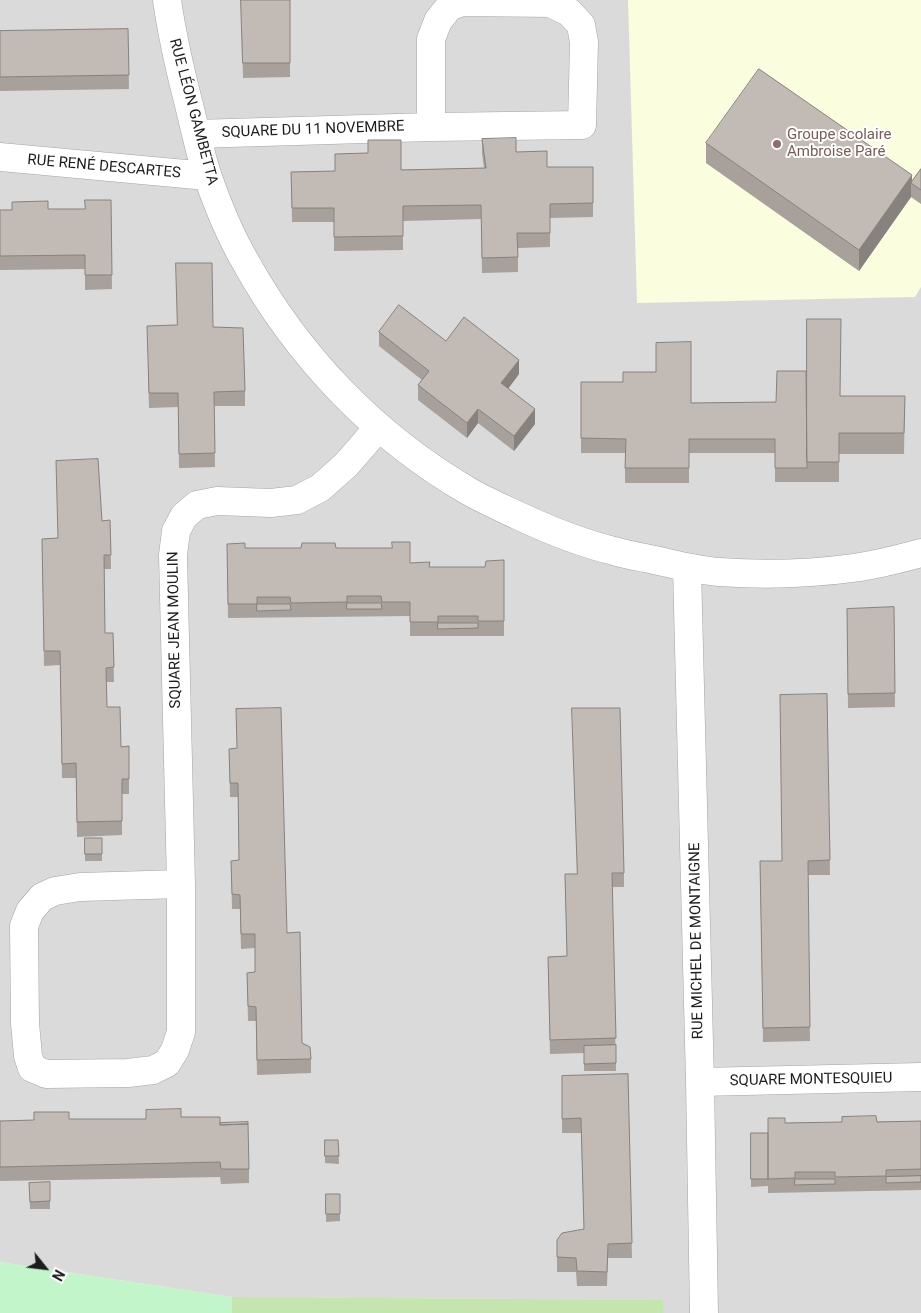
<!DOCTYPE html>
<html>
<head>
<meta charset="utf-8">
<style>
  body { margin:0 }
  #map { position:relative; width:921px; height:1313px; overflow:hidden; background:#eeebe4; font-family:Roboto,sans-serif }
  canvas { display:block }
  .north { position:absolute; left:20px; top:1243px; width:50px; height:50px; -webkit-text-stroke:4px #fff; paint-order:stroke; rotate:119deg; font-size:14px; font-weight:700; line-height:20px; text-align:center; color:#1d1d1d }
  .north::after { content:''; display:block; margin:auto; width:18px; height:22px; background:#1d1d1d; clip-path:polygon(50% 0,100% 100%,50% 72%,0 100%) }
</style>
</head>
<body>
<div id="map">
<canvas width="921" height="1313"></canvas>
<div class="north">N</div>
</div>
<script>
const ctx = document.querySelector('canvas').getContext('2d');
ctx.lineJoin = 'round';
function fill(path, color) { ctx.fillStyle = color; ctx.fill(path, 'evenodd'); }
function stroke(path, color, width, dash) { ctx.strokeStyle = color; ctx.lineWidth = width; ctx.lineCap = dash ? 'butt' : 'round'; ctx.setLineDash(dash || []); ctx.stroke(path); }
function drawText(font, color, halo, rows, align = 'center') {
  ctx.font = font + ' Roboto,sans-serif'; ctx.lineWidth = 4; ctx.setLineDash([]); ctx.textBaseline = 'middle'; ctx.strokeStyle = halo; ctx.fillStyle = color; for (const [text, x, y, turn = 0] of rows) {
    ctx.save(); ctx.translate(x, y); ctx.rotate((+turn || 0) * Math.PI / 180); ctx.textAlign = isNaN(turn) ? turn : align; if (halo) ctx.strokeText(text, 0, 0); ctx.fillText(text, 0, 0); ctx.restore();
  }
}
fill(new Path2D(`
  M 0,0 L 921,0 L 921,1313 L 663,1313 L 663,1300 L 232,1297 L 0,1262 Z`), '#dbdada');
fill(new Path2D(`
  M 628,0 L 921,0 L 921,287 L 915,297 L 637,303 Z`), '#fafdde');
fill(new Path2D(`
  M 232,1297 L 663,1300 L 663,1313 L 232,1313 Z`), '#c4e5ad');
fill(new Path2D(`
  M 0,1262 L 232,1297 L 232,1313 L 0,1313 Z`), '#c3f5cb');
const minor = new Path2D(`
  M 167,0 C 172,35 180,70 189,105 C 195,129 200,154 208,177 C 218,206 230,235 245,261 C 298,357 375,437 470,492 C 486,501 502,508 519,516 C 549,530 581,543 614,551 C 624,554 635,556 645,558 C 670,563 694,570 719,572 C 764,575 809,574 853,568 C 876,565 899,559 921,553
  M 196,134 L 431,127 L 582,125 L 584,42 L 581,25 L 569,12 L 550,3 L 462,2 L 449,7 L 438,21 L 431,39 L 431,127
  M 0,157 L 207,176
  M 687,568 L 700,1082 L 704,1313
  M 181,884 L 80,887 L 55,891 L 42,897 L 30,911 L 24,926 L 25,1023 L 28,1056 L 32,1068 L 46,1074 L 128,1073 L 153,1070 L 167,1063 L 175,1050 L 181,1032 L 181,884 L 173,555 L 176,531 L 184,516 L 197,505 L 217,501 L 271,503 L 297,500 L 320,488 L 346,465 L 379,427
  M 700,1082 L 921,1077`);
stroke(minor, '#a4a4a4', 29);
stroke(minor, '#fff', 28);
fill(new Path2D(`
  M 241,0 L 290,0 L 290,77 L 243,78 Z
  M 128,29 L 129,89 L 0,91 L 0,31 Z
  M 482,139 L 516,152 L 547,167 L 593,167 L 593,217 L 550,218 L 550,247 L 518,248 L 518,272 L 482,273 L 481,219 L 403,221 L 403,250 L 334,251 L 334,222 L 292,222 L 291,172 L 484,168 L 482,153 Z
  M 706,143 L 912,181 L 921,169 L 921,204 L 911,197 L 859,271 L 706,163 Z
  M 111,200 L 112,289 L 85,290 L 85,269 L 0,270 L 0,210 L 85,209 Z
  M 213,327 L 245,391 L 245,406 L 214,406 L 215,467 L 179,468 L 178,407 L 149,408 L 148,375 Z
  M 379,332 L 446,341 L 519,374 L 508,389 L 535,424 L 514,451 L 478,423 L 467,438 L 418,400 L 418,385 L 422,380 L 379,346 Z
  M 581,382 L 623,382 L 691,403 L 776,402 L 840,396 L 905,396 L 904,454 L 839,454 L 839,482 L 775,482 L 775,453 L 689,453 L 689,483 L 625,483 L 625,453 L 581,453 Z
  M 110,520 L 111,569 L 104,569 L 105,633 L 113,633 L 114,682 L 106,682 L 107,707 L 121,747 L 129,746 L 129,794 L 122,794 L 122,835 L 77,837 L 76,778 L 62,778 L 60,665 L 44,666 L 42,539 L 58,538 L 102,521 Z
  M 227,544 L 245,548 L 336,548 L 430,567 L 485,567 L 504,560 L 504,636 L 410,636 L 410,616 L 228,618 Z
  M 894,607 L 895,707 L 848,708 L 847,609 Z
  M 827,694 L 830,875 L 808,875 L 810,1041 L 763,1042 L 760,861 L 782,861 Z
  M 229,749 L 287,933 L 302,1043 L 311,1059 L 311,1073 L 257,1075 L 256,1021 L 248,1021 L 247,973 L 255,972 L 255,948 L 241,949 L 240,909 L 232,909 L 231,861 L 239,860 L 238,797 L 230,797 Z
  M 85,838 L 102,838 L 102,861 L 85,861 Z
  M 624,873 L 624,887 L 612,887 L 616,1071 L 584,1071 L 584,1053 L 550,1054 L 548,957 L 567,956 L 565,874 Z
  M 628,1074 L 632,1258 L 608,1258 L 607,1286 L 577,1286 L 576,1272 L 557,1272 L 557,1240 L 584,1229 L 581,1133 L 562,1133 L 562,1076 Z
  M 181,1117 L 220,1123 L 249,1169 L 249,1183 L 221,1184 L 220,1177 L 0,1181 L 0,1121 L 146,1119 Z
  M 921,1121 L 921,1190 L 768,1193 L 768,1186 L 751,1187 L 751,1140 L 768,1133 L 785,1123 Z
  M 325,1140 L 338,1140 L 339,1164 L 325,1163 Z
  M 50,1182 L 50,1209 L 30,1209 L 29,1183 Z
  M 326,1194 L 340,1194 L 340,1221 L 326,1222 Z`), '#a7a09b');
fill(new Path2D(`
  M 912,175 L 912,184 L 911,183 L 911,197 L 859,271 L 859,250 Z
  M 519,360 L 519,374 L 501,398 L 501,383 Z
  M 478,409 L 478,423 L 467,438 L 467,423 Z
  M 535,409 L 535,424 L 514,451 L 514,436 Z`), '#88827e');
const building = new Path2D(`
  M 241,0 L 290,0 L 290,63 L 243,63 Z
  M 128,29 L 129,75 L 0,77 L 0,31 Z
  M 759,69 L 912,175 L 859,250 L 706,143 Z
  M 516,138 L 516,152 L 547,151 L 547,167 L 593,167 L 593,203 L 550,204 L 550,233 L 517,233 L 518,257 L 482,258 L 481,205 L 403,206 L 403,236 L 334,237 L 334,208 L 292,208 L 291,172 L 335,171 L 335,154 L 368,153 L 368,140 L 401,140 L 401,170 L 486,168 L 482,139 Z
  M 921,169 L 921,190 L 911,183 Z
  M 85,200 L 111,200 L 112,275 L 85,275 L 85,255 L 0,256 L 0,210 L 12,210 L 12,202 L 48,201 L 48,209 L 85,209 Z
  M 176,263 L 212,263 L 213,327 L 243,328 L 245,391 L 214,392 L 215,453 L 179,454 L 178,393 L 149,393 L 147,326 L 177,325 Z
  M 399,305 L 446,341 L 464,317 L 519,360 L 501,383 L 535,409 L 514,436 L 478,409 L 467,423 L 418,385 L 429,371 L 379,332 Z
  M 807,319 L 841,319 L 840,396 L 905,396 L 904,433 L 839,433 L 839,462 L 807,462 Z
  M 691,342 L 691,403 L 776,402 L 777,371 L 806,371 L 807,468 L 775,468 L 775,439 L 689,439 L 689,468 L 625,468 L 626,439 L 581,438 L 581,382 L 623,382 L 623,372 L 656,372 L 656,343 Z
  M 98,459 L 102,521 L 110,520 L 111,555 L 104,555 L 105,633 L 113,633 L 114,667 L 106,668 L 107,707 L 120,707 L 121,747 L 129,746 L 129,779 L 122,779 L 122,821 L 77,822 L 76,763 L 62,764 L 60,651 L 44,651 L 42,539 L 58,538 L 56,461 Z
  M 392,542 L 410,542 L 410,563 L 430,562 L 429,567 L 485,567 L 486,561 L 504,560 L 504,621 L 478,621 L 478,616 L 438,616 L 438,622 L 410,622 L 410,602 L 382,602 L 381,596 L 347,596 L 347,602 L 291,603 L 290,597 L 257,597 L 257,604 L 228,604 L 227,544 L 245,543 L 245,548 L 301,548 L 302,543 L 335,543 L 336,548 L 392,548 Z
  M 347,603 L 381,603 L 382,609 L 347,609 Z
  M 257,604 L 290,604 L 291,610 L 257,611 Z
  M 894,607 L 895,693 L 848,694 L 847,609 Z
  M 438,623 L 478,623 L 478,628 L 438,629 Z
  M 827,694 L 830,860 L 808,861 L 810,1027 L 763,1028 L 760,861 L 782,861 L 780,695 Z
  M 281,708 L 287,933 L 300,932 L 302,1043 L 310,1047 L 311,1059 L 257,1060 L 256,1007 L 248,1006 L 247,973 L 255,972 L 255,934 L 241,934 L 240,895 L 232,894 L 231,861 L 239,860 L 238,783 L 230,783 L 229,749 L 237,748 L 236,709 Z
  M 572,708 L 620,708 L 624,873 L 612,873 L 616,1038 L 550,1040 L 548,957 L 567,956 L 565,874 L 577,874 Z
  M 85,838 L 102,838 L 102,854 L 85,854 Z
  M 616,1045 L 616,1063 L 584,1064 L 584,1046 Z
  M 628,1074 L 632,1243 L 608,1244 L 607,1272 L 577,1271 L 576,1258 L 557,1257 L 557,1240 L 562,1233 L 584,1229 L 581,1118 L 562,1119 L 562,1076 Z
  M 181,1109 L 181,1117 L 220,1117 L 220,1125 L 248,1124 L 249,1169 L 221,1169 L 220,1162 L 0,1167 L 0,1121 L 34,1120 L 34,1112 L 69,1112 L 69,1119 L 146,1119 L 146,1110 Z
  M 876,1116 L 877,1122 L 921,1121 L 921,1169 L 886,1170 L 886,1176 L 835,1177 L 835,1172 L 795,1172 L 795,1178 L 768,1179 L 768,1118 L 785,1118 L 785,1123 L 842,1122 L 842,1117 Z
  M 248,1122 L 248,1124 L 220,1125 L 220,1123 Z
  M 751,1133 L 768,1133 L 768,1179 L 751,1179 Z
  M 325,1140 L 338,1140 L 339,1156 L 325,1156 Z
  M 921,1176 L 921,1182 L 886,1183 L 886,1177 Z
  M 795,1179 L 835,1179 L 835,1184 L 795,1185 Z
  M 50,1182 L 50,1201 L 30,1202 L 29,1183 Z
  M 326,1194 L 340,1194 L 340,1214 L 326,1214 Z`);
fill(building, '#c2bab4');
stroke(building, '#88827e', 1);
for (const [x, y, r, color] of [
  [777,144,5,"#8d6e63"]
]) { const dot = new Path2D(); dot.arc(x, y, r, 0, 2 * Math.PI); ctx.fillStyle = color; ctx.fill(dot); stroke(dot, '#fff', 2); }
drawText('15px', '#1d1d1d', '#fff', [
  ["RUE LÉON GAMBETTA",193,112,75],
  ["SQUARE DU 11 NOVEMBRE",313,130,-2],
  ["RUE RENÉ DESCARTES",104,167,5],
  ["SQUARE JEAN MOULIN",175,630,-91],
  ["RUE MICHEL DE MONTAIGNE",697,941,-91],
  ["SQUARE MONTESQUIEU",811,1080,-1]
]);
drawText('15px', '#785e54', '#fff', [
  ["Groupe scolaire",787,135],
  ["Ambroise Paré",787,152]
], 'left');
</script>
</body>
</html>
